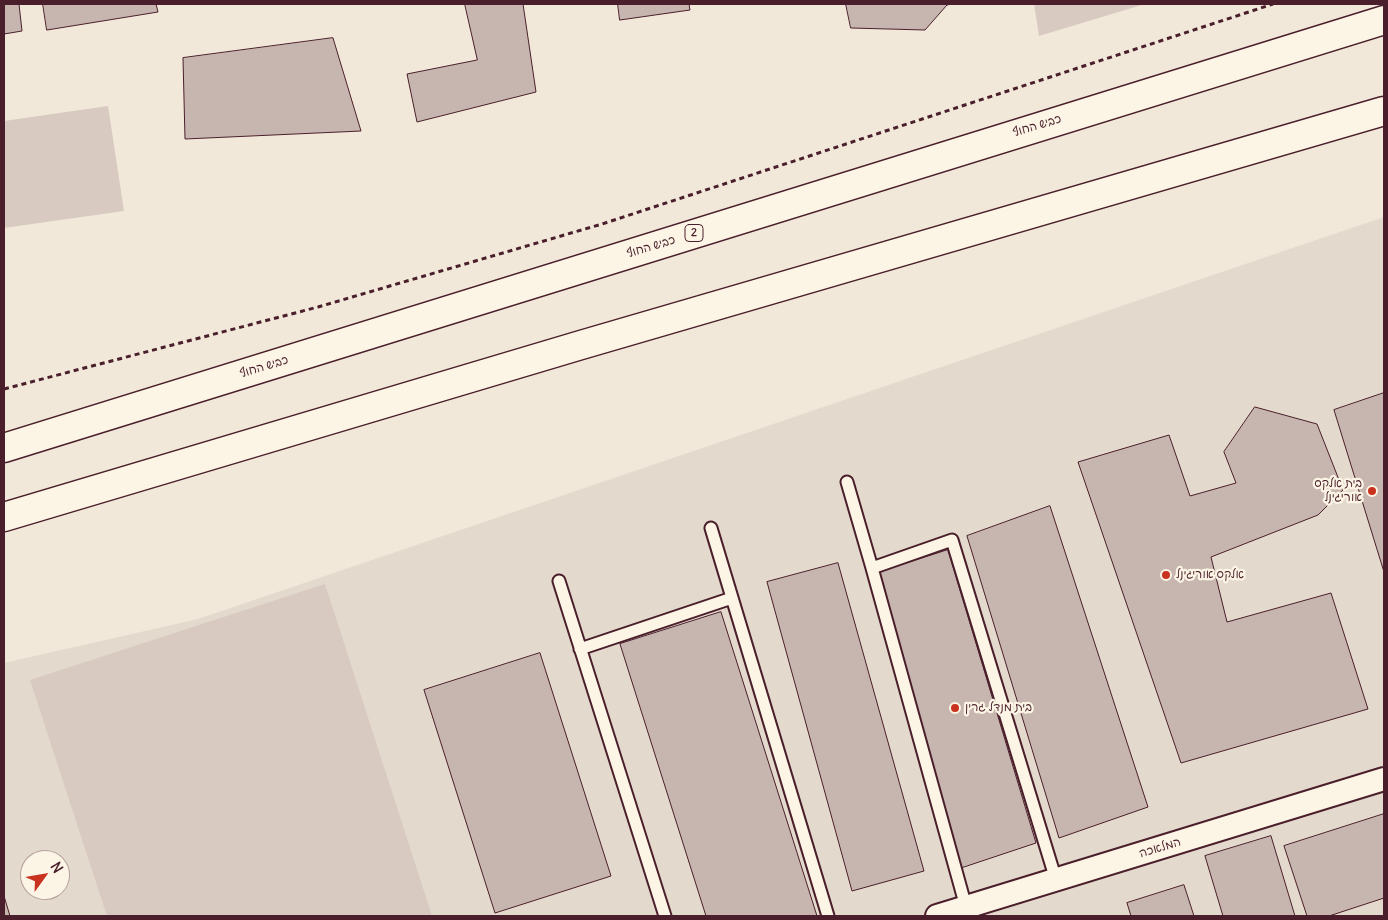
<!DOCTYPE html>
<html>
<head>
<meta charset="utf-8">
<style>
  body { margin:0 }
  #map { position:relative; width:1388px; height:920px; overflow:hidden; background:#f1e8da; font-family:Delius,sans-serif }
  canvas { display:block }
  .frame { position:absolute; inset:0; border:5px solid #4a1f2b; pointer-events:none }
  .north { position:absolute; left:20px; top:850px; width:50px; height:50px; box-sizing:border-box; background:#fcf5e5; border:1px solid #b59f9b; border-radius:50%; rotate:58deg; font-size:14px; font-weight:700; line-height:20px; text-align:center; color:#4a1f2b }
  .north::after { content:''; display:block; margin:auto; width:18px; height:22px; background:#c8321e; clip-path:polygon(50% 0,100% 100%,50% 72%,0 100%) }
</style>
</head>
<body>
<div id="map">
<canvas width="1388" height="920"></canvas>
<div class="frame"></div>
<div class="north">N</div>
</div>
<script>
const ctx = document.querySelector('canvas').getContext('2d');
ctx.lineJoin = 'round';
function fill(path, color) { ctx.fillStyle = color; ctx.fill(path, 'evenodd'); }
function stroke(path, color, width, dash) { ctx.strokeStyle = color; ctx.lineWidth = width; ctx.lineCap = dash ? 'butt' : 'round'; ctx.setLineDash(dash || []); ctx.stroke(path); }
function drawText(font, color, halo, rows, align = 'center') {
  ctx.font = font + ' Delius,"Playpen Sans Hebrew",sans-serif'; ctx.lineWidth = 4.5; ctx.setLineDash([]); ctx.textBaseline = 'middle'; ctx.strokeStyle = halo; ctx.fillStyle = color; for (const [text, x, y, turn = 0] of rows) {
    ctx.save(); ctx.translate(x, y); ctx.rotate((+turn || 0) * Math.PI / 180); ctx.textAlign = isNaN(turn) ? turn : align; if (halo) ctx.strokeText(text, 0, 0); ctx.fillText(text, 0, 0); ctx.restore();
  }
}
fill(new Path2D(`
  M 1384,217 L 1384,916 L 4,916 L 4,663 L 198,619 ZM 30,860 L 60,860 L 60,890 L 30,890 Z`), '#e4d9cd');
fill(new Path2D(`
  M 1034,4 L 1145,4 L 1039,36 Z
  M 108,106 L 124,211 L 4,228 L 4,121 Z
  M 325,584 L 432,916 L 107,916 L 30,680 Z`), '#d8cac0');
const building = new Path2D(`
  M 4,4 L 19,4 L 22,31 L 4,34 Z
  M 43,4 L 156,4 L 158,12 L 47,30 Z
  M 465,4 L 523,4 L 536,92 L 417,122 L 407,74 L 477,60 Z
  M 618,4 L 689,4 L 690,10 L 620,20 Z
  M 846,4 L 951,4 L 947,5 L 925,30 L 851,28 Z
  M 333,38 L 361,131 L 185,139 L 183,58 Z
  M 1384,393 L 1384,572 L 1334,410 Z
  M 1255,407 L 1317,424 L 1343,490 L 1318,515 L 1211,557 L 1227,622 L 1331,593 L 1368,709 L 1181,763 L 1078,462 L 1169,435 L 1190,496 L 1236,483 L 1224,452 Z
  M 1050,506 L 1148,807 L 1059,838 L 967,536 Z
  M 948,550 L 1036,843 L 961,868 L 876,573 Z
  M 838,563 L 924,871 L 852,891 L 767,582 Z
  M 721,612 L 817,916 L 706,916 L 620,644 Z
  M 540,653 L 611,876 L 495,913 L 424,690 Z
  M 1384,814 L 1384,898 L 1329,916 L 1307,916 L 1284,846 Z
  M 1271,836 L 1295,916 L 1223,916 L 1205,856 Z
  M 1184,885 L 1194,916 L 1131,916 L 1127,903 Z
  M 4,896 L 10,916 L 4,916 Z`);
fill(building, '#c7b6af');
stroke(building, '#4a1f2b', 1);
const lane = new Path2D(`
  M 847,482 L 872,568
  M 711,528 L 828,916
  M 559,581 L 665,916
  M 580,649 L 732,598
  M 966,907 L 872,568 L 952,540 L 1056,880`);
const street = new Path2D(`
  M 937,916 L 1384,779`);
const highway = new Path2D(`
  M 4,448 L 1384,20
  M 4,517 L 581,345 L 1384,111`);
stroke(lane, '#4a1f2b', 15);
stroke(street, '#4a1f2b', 26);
stroke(highway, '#4a1f2b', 31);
stroke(new Path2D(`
  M 4,389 L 318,307 L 602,224 L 1273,4`), '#4a1f2b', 3, [5, 4]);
stroke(lane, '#fcf5e5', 11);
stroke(street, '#fcf5e5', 22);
stroke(highway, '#fcf5e5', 28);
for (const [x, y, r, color] of [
  [1372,491,5,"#c8321e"],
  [1166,575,5,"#c8321e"],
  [955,708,5,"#c8321e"]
]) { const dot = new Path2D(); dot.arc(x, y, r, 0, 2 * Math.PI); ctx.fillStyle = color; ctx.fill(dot); stroke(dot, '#fcf5e5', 2); }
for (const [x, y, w] of [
  [694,233,18]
]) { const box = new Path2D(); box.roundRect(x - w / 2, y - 8.5, w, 17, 4); ctx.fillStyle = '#fcf5e5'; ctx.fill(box); stroke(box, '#4a1f2b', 1); }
drawText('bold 11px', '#4a1f2b', null, [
  ["2",694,233]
]);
drawText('12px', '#4a1f2b', '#fcf5e5', [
  ["כביש החוף",1037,126,-17],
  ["כביש החוף",651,247,-17],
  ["כביש החוף",264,367,-17],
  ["המלאכה",1160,848,-17]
]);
drawText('12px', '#4a1f2b', '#fcf5e5', [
  ["בית אלקס",1362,484,"right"],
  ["אוריגינל",1362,498,"right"],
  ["אלקס אוריגינל",1176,575],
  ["בית מנדל גרין",965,708]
], 'left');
</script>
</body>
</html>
